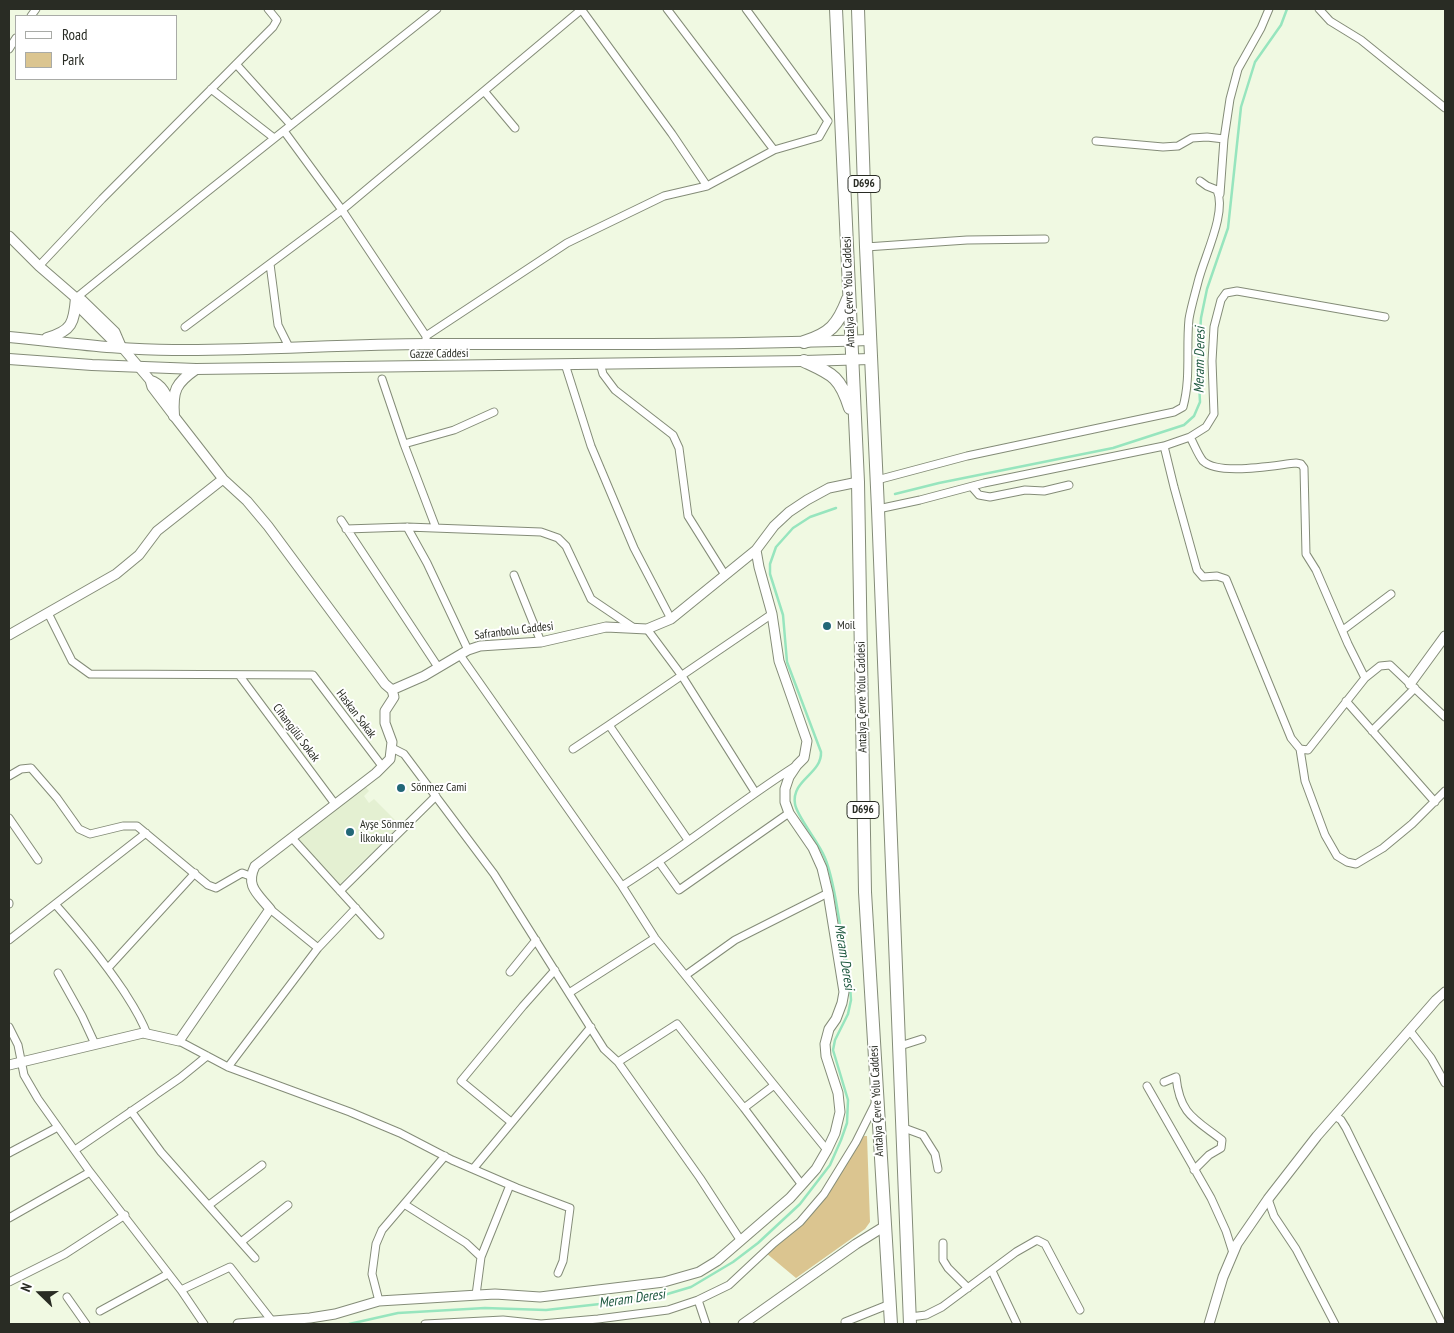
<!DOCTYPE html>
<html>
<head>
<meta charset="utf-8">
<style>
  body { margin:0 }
  #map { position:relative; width:1454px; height:1333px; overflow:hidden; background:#f0f9e2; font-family:"PT Sans Narrow",sans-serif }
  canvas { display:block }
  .frame { position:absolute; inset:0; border:10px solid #292c24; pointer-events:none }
  .legend { position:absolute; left:15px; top:15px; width:162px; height:65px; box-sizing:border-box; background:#fff; border:1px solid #a9aba7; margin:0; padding:6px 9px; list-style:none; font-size:15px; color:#292c24 }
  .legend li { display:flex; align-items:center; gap:10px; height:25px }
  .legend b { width:25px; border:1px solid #a9aba7 }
  .north { position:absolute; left:15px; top:1268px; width:50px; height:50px; -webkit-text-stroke:4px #fff; paint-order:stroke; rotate:292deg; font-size:14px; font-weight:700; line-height:20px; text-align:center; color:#292c24 }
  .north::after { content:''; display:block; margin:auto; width:18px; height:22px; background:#292c24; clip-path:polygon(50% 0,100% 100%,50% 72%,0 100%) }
</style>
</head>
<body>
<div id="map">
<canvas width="1454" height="1333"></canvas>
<div class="frame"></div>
<ul class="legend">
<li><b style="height:6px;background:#fff"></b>Road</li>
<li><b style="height:14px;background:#dbc590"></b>Park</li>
</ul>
<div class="north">N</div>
</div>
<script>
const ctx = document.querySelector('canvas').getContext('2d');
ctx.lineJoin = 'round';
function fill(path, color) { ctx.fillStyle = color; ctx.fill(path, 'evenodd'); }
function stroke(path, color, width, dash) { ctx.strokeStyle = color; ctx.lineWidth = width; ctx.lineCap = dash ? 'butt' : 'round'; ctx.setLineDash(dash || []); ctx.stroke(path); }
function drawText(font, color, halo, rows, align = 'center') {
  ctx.font = font + ' "PT Sans Narrow",sans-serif'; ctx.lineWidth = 4; ctx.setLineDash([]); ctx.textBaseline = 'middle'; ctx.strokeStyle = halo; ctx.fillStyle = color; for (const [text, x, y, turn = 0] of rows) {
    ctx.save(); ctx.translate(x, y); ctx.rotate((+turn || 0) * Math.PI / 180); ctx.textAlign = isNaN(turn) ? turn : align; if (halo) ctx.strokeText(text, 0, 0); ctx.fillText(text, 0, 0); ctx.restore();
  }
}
fill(new Path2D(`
  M 365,786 L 369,791 L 364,796 L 369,803 L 374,799 L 400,825 L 339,885 L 297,839 Z`), '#e4f0d2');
fill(new Path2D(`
  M 864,1136 L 867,1136 L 870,1222 L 865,1229 L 796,1278 L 766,1253 L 794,1230 L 840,1173 Z`), '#dbc590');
stroke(new Path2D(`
  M 895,494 L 939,483 L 1113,448 L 1184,425 L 1194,416 L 1200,402 L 1198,363 L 1201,318 L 1207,289 L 1228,228 L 1241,107 L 1255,62 L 1281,25 L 1287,9
  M 349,1324 L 398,1313 L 485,1308 L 546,1310 L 654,1298 L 691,1287 L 733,1262 L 758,1243 L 800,1204 L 830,1165 L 841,1140 L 847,1123 L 848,1100 L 833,1050 L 835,1040 L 848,1014 L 851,1000 L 850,985 C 847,961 842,937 838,913 C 835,895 832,875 825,858 C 819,842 797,817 795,804 C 791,780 822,774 821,752 L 787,662 L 783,615 L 770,574 L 770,564 L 776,547 L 793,528 L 810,517 L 836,508`), '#97e5be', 2.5);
const minor = new Path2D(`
  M 581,9 L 672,134 L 707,186
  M 667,9 L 774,150
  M 746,9 L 828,121
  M 1319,9 L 1330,21 L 1361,40 L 1445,108
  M 31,16 L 36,9
  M 9,49 L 16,38
  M 236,64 L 291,125
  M 211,89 L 274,138
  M 484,91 L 515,128
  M 284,131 L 342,210 L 426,336 L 426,341
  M 1096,141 L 1163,147 L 1178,146 L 1192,138 L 1207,137 L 1224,139
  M 1220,194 L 1224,139 L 1230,99 L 1238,69 L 1261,28 L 1269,9
  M 866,247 L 967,240 L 1045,239
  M 270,264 L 278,325 L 289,347
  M 39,266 L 102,199 L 273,27 L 277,20 L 268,9
  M 76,298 L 198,199 L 437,9
  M 185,327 L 342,210 L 582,9
  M 426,336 L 567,243 L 664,196 L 707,186 L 774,150 L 819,137 L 828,121
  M 600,363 L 603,374 L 615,390 L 673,435 L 679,448 L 688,516 L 725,575
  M 565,364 L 591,446 L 634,548 L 671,619
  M 382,379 L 404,444 L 436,528
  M 1190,437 C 1194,444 1198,455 1203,461 C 1219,476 1275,465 1296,463 L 1301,464 L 1304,468 L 1306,554 L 1316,570 L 1348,644 L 1365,678
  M 404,444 L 454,430 L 494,412
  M 1164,446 L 1174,487 L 1197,570 L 1203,577 L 1217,576 L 1226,579 L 1291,738 L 1300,749 L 1308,750 L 1365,678 L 1380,666 L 1390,665 L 1445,717
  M 877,480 L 967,456 L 1174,412 L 1183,407 C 1191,378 1186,348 1189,319 C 1191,307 1195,294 1198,282 C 1204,257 1227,213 1217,190 L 1207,186 L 1200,181
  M 972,487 L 979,495 L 990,497 L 1025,490 L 1044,491 L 1069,485
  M 878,509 L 920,500 L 984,483 L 1164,446 L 1190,437 L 1206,427 L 1214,414 L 1212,361 L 1214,327 L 1221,300 L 1226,293 L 1237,291 L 1385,317
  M 341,520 L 438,667
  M 407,527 L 427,563 L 468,650
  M 346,529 L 407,527 L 541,532 L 558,538 L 566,546 L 591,599 L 634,628
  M 514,575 L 541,642
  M 48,613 L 72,661 L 90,674 L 313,675 L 382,766
  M 647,629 L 682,676 L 755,792
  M 1343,630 L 1391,594
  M 460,655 L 622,886 L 655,938 L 827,1150
  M 239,675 L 335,804
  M 1346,701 L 1435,802
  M 1372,731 L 1415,688
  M 392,748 L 404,754 L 494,874 L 604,1049 L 618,1062 L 700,1178 L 741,1241
  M 573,749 L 609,725
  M 1300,749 L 1305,781 L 1325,835 L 1337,856 L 1347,862 L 1356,864 L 1383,848 L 1412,824 L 1445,791
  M 9,776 L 21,769 L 31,768 L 57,798 L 79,829 L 90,834 L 123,826 L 137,826 L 208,885 L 216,888 L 242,873 L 250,876
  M 9,818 L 38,860
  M 292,838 L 380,935
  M 688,840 L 609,725 L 772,614
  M 659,862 L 679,890 L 789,813
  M 622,886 C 681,849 735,805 794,767
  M 340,891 L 436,796
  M 9,903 L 9,904
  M 55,904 C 79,931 102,959 123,990 C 132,1004 141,1017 147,1034
  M 270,909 L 318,948
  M 9,940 L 146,833
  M 108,968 L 195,873
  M 510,972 L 536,940
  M 58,973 L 82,1016 L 95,1044
  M 686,975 L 735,940 L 828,893
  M 569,993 L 655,938
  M 9,1027 L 18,1045 L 24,1075 L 38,1099 L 90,1172 L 181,1290 L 204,1324
  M 1410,1031 L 1431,1058 L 1445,1083
  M 179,1041 L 228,1067 L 350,1112 L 400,1133 L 452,1160 L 517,1188 L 570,1208 L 563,1261 L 558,1273
  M 900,1046 L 922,1039
  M 618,1062 L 677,1024 L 744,1108 L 773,1086
  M 228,1067 L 318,948 L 356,908
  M 1164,1082 L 1176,1077 C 1180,1115 1195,1119 1222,1140 L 1221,1148 L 1209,1155 L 1194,1170
  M 1147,1086 L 1211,1198 L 1226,1231 L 1233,1253
  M 744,1108 L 802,1185
  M 131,1111 L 161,1152 L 255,1258
  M 1335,1116 L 1341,1120 L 1346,1128 L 1442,1324
  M 511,1122 L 461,1081 L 523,1006 L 555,970
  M 904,1128 L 923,1135 L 935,1154 L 938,1169
  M 75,1150 L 180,1078 L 207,1056
  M 9,1153 L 58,1127
  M 473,1169 L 591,1027
  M 1268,1199 L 1274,1216 L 1296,1249 L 1335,1324
  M 404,1204 L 466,1243 L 481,1257
  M 209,1205 L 262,1165
  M 9,1218 L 90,1172
  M 241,1242 L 288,1205
  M 943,1243 L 943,1260 L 948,1268 L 968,1288
  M 992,1271 L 1017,1324
  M 9,1282 L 65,1254 L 125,1215
  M 181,1290 L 230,1267 L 272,1321
  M 476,1295 L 481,1257 L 510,1185
  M 67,1297 L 86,1324
  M 698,1300 L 706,1324
  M 379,1301 L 372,1274 L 376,1244 L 382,1230 L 445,1156
  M 100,1311 L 168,1274
  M 910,1317 L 926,1315 L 942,1307 L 1016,1252 L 1037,1240 L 1045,1244 L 1080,1310
  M 845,1322 L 890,1304
  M 425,1324 L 503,1320 L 541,1324 L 598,1319 L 668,1310 L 698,1300 L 729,1285 L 774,1243 L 800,1222 L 824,1194 L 856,1142 L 876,1102`);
const tertiary = new Path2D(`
  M 9,236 L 39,266 L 76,298 L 82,300 L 115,332 L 121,346 L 113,341 L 78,306 L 76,298
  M 121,346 L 150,380 L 152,387 L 174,416 C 171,403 165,384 150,380
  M 174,416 L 223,479 L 247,501 L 268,526 L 385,684 L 392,690 L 424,676 L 468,650 L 480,646 L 541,642 L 606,627 L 647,629 L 671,619 L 756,550 L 774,526 L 789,512 L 807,500 L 829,488 L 858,482
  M 9,635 L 116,574 L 139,555 L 157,531 L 223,479
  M 1410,684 L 1445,636
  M 9,1065 L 143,1033 L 179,1041 L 270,909 C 258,894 245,886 255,866 L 376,773 L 390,759 L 392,742 L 385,723 L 385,711 L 394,697 L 392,690
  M 238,1324 L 310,1318 L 335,1314 L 379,1301 L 495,1294 L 540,1297 L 664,1282 L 699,1272 L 717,1261 L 790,1198 L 816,1169 L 827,1150 L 835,1133 L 840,1112 L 838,1093 L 826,1056 L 825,1044 L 829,1029 L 836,1019 L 842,1003 L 844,992 L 828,893 L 822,868 L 813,848 L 789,813 L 785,802 L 785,789 L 789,777 L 797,765 L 804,758 L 807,741 L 779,661 L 772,614 L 759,567 L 756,550
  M 743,1324 L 856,1244 L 885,1226
  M 1209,1324 L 1223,1277 L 1237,1244 L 1268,1199 L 1317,1136 L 1436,1000 L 1445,992`);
const secondary = new Path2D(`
  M 9,337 C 63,342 118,350 173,350 C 258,351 343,344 428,344 C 575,344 722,345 869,340
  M 47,338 C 72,331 74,323 76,298
  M 9,359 L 92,365 L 196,369 L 804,361 L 870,359
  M 174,416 C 172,390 176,383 196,369`);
const trunk = new Path2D(`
  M 836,9 L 858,482 L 865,892 L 891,1324
  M 858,9 L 866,247 L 878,509 L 910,1324
  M 804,342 C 830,334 838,325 848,299
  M 804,361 C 832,374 840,376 850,408`);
stroke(minor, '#848c78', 9);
stroke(tertiary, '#848c78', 11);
stroke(secondary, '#848c78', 12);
stroke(trunk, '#848c78', 14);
stroke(minor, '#fff', 7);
stroke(tertiary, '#fff', 9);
stroke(secondary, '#fff', 10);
stroke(trunk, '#fff', 12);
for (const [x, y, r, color] of [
  [827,626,5,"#226777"],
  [401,788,5,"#226777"],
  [350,832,5,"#226777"]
]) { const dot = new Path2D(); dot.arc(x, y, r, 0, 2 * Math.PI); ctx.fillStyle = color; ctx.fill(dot); stroke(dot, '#fff', 2); }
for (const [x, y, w] of [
  [864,184,32],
  [863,810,32]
]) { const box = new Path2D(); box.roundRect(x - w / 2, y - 8.5, w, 17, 4); ctx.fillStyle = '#fff'; ctx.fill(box); stroke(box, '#292c24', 1); }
drawText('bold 11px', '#292c24', null, [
  ["D696",864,184],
  ["D696",863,810]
]);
drawText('12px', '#292c24', '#fff', [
  ["Antalya Çevre Yolu Caddesi",849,292,-92],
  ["Gazze Caddesi",439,354,-1],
  ["Safranbolu Caddesi",514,631,-7],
  ["Antalya Çevre Yolu Caddesi",862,697,-91],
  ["Haskan Sokak",356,714,53],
  ["Cihangülü Sokak",296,733,53],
  ["Antalya Çevre Yolu Caddesi",877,1101,-93]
]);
drawText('12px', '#292c24', '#fff', [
  ["Moil",837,626],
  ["Sönmez Cami",411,788],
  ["Ayşe Sönmez",360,825],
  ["İlkokulu",360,839]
], 'left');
drawText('italic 14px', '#205a41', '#fff', [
  ["Meram Deresi",1200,360,-89],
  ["Meram Deresi",844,957,81],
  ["Meram Deresi",632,1299,-8]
]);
</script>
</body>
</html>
